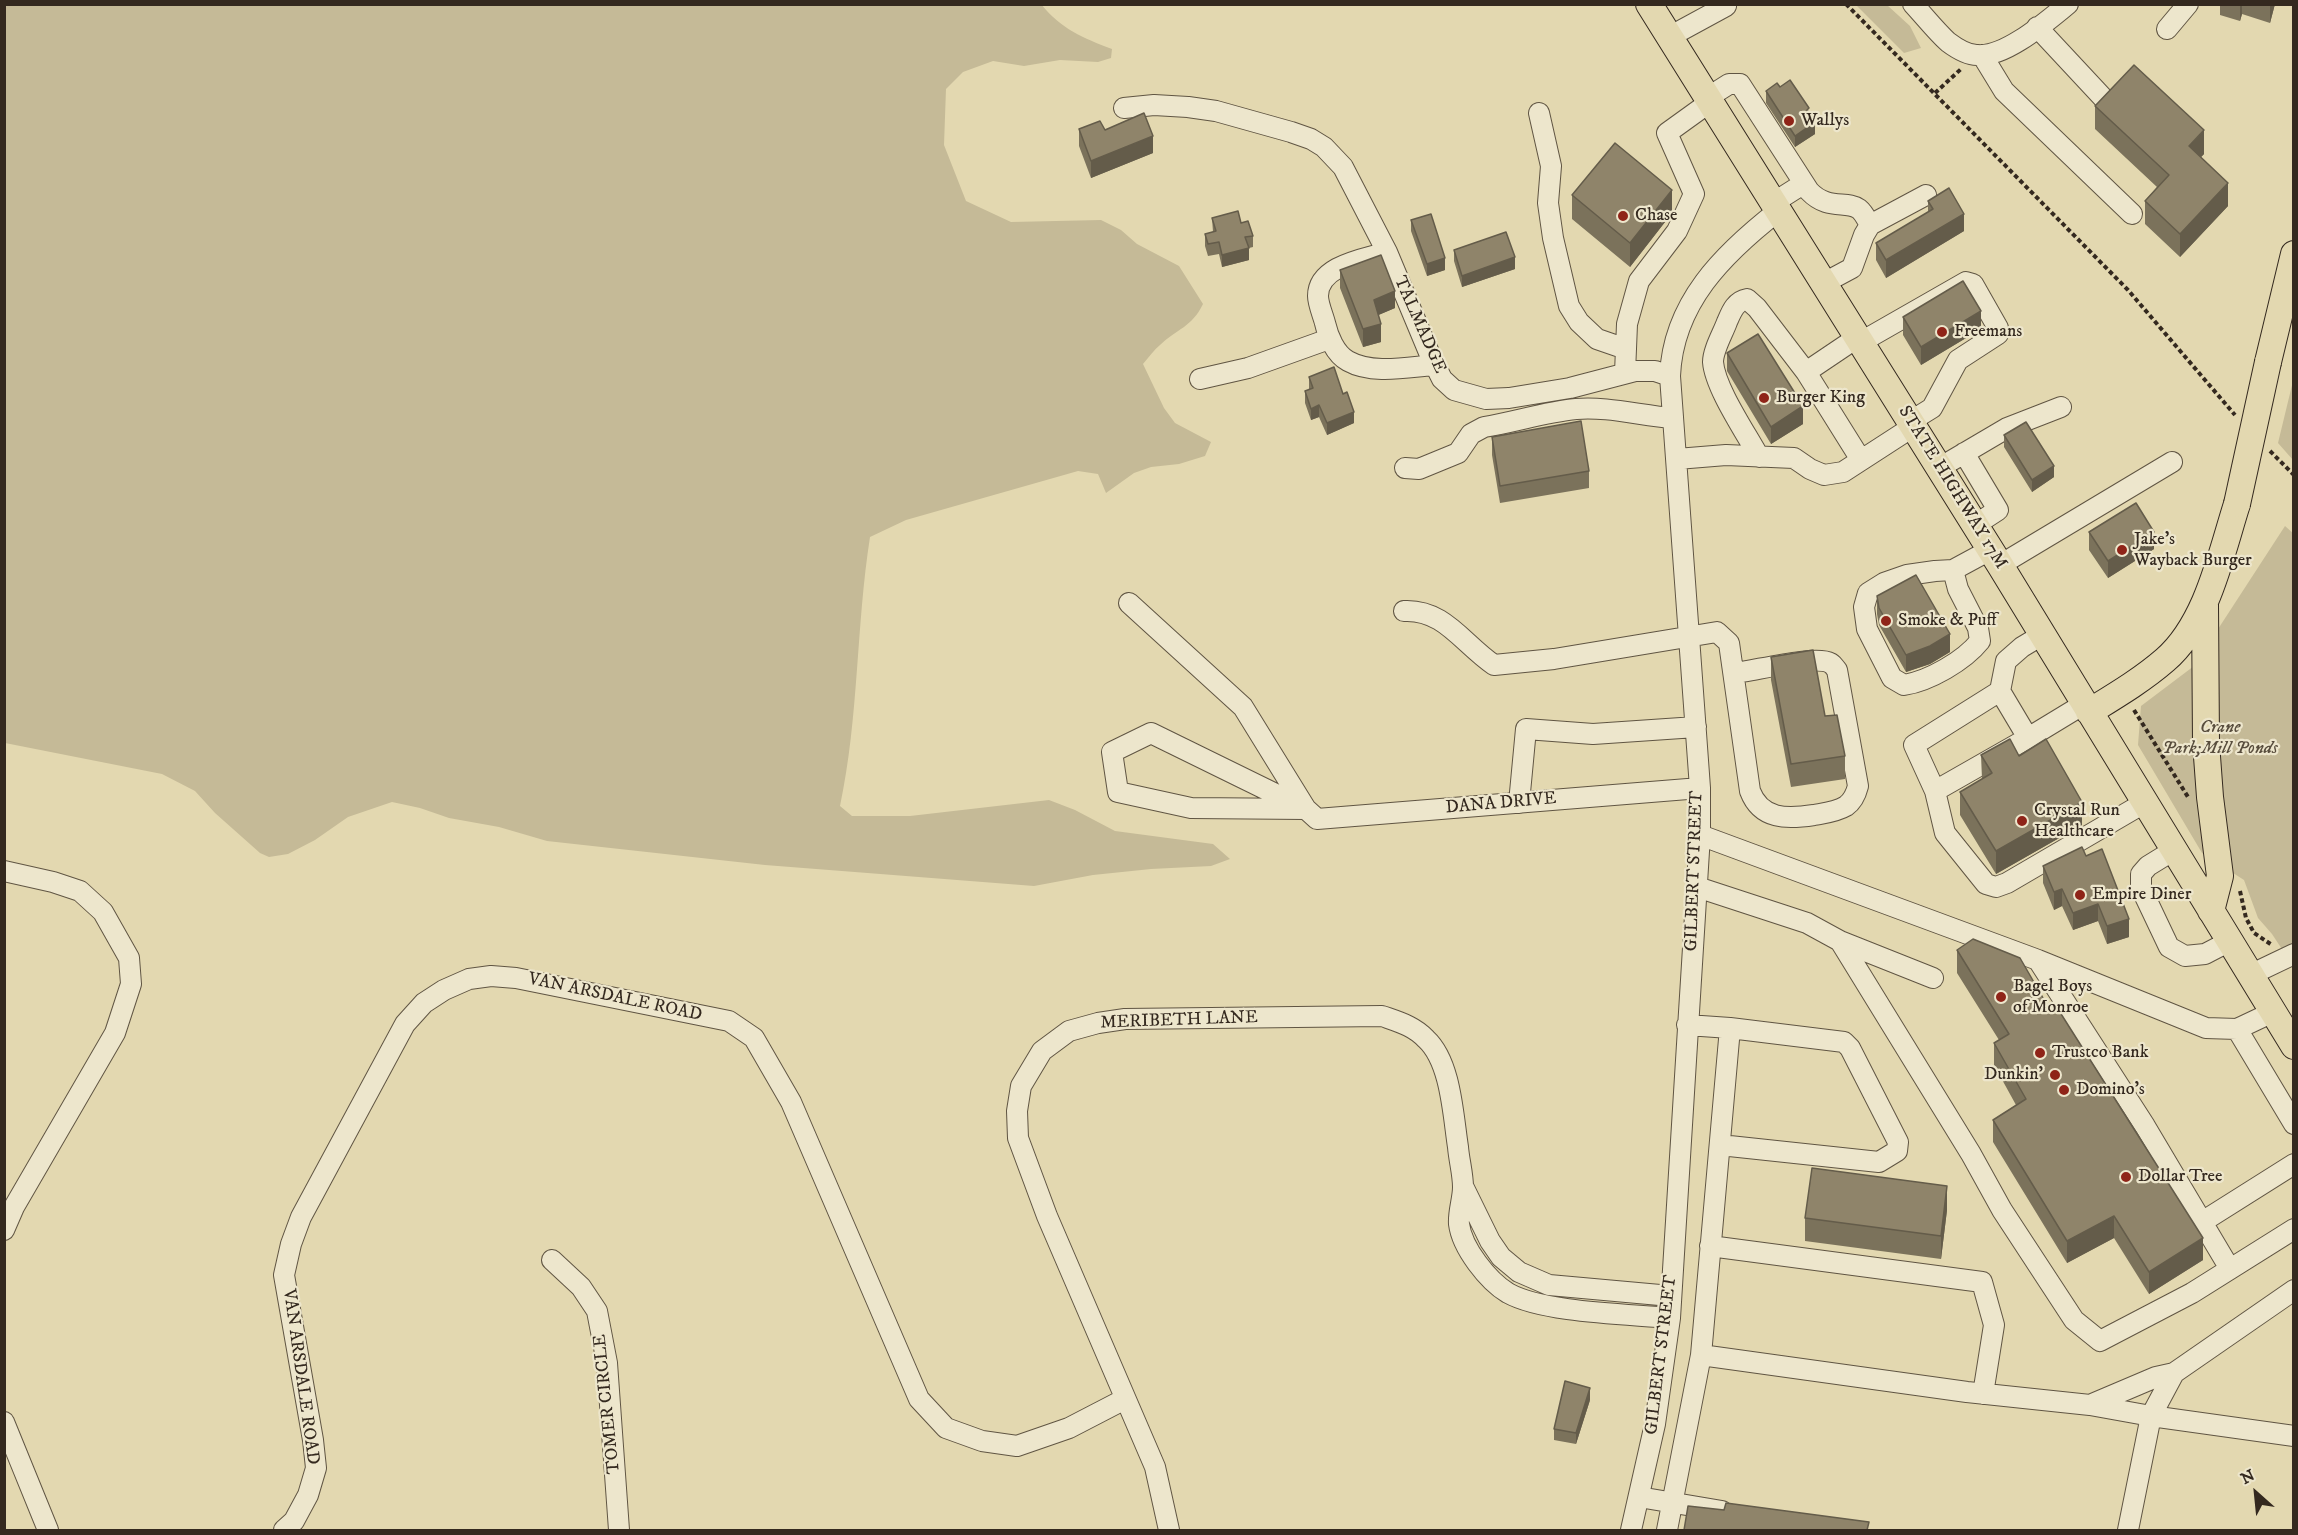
<!DOCTYPE html>
<html>
<head>
<meta charset="utf-8">
<style>
  body { margin:0 }
  #map { position:relative; width:2298px; height:1535px; overflow:hidden; background:#e3d8b0; font-family:"IM FELL DW Pica",serif }
  canvas { display:block }
  .frame { position:absolute; inset:0; border:6px solid #34291f; pointer-events:none }
  .north { position:absolute; left:2226px; top:1463px; width:60px; height:60px; -webkit-text-stroke:4px #ede6cc; paint-order:stroke; rotate:333deg; font-size:16px; font-weight:700; line-height:24px; text-align:center; color:#34291f }
  .north::after { content:''; display:block; margin:auto; width:21px; height:27px; background:#34291f; clip-path:polygon(50% 0,100% 100%,50% 72%,0 100%) }
</style>
</head>
<body>
<div id="map">
<canvas width="2298" height="1535"></canvas>
<div class="frame"></div>
<div class="north">N</div>
</div>
<script>
const ctx = document.querySelector('canvas').getContext('2d');
ctx.lineJoin = 'round';
function fill(path, color) { ctx.fillStyle = color; ctx.fill(path, 'evenodd'); }
function stroke(path, color, width, dash) { ctx.strokeStyle = color; ctx.lineWidth = width; ctx.lineCap = dash ? 'butt' : 'round'; ctx.setLineDash(dash || []); ctx.stroke(path); }
function drawText(font, color, halo, rows, align = 'center') {
  ctx.font = font + ' "IM FELL DW Pica",serif'; ctx.lineWidth = 4.5; ctx.setLineDash([]); ctx.textBaseline = 'middle'; ctx.strokeStyle = halo; ctx.fillStyle = color; for (const [text, x, y, turn = 0] of rows) {
    ctx.save(); ctx.translate(x, y); ctx.rotate((+turn || 0) * Math.PI / 180); ctx.textAlign = isNaN(turn) ? turn : align; if (halo) ctx.strokeText(text, 0, 0); ctx.fillText(text, 0, 0); ctx.restore();
  }
}
fill(new Path2D(`
  M 1041,4 C 1061,29 1083,38 1112,49 L 1111,58 L 1098,62 L 1060,60 L 1024,66 L 993,61 L 963,72 L 946,89 L 944,145 L 966,201 L 1011,222 L 1101,220 L 1121,230 L 1137,244 L 1179,266 L 1203,304 C 1192,327 1177,329 1160,345 C 1154,350 1149,357 1143,364 L 1164,408 L 1175,423 L 1211,442 L 1205,456 L 1179,464 L 1151,467 L 1134,473 L 1106,493 L 1098,474 L 1078,471 L 906,520 L 870,537 C 856,626 859,717 840,806 L 852,816 L 910,816 L 1049,800 L 1075,810 L 1115,831 L 1213,844 L 1230,859 L 1211,866 L 1151,869 L 1093,875 L 1034,886 L 765,865 L 547,841 L 499,827 L 449,818 L 420,808 L 392,802 L 348,817 L 315,840 L 288,854 L 269,857 L 260,853 L 215,813 L 195,791 L 162,774 L 5,743 L 5,5 Z
  M 1856,5 L 1887,5 L 1910,26 L 1921,48 L 1904,53 Z
  M 2293,381 L 2294,460 L 2293,460 L 2278,443 Z
  M 2285,526 L 2294,534 L 2293,966 L 2272,934 L 2258,918 L 2244,880 L 2202,853 L 2138,745 L 2141,706 L 2194,666 Z`), '#c5ba97');
const minor = new Path2D(`
  M 1913,4 C 1925,17 1936,31 1948,42 C 1956,48 1967,55 1977,55 C 2005,58 2047,21 2068,4
  M 2037,27 L 2106,101
  M 2167,29 L 2188,4
  M 1669,37 L 1726,6
  M 1982,55 L 2004,91 L 2132,214
  M 1707,98 L 1729,84 L 1740,84 L 1809,191 C 1828,211 1846,200 1859,209 C 1864,213 1867,220 1870,225
  M 1124,108 L 1154,105 L 1188,107 L 1216,111 L 1291,132 L 1311,139 L 1324,147 L 1343,167 L 1387,252 L 1430,355 L 1442,379 L 1454,390 L 1486,399 L 1509,398 L 1570,388 L 1635,371 L 1655,371 L 1670,376
  M 1539,113 L 1551,166 L 1548,203 L 1553,238 L 1569,306 L 1579,322 L 1597,339 L 1626,349
  M 1773,203 L 1803,184
  M 1387,252 C 1365,259 1318,265 1318,296 C 1318,304 1323,315 1325,323 C 1328,336 1335,354 1348,361 C 1373,375 1408,367 1435,365
  M 1824,283 L 1852,268 L 1864,235 L 1870,225 L 1926,195
  M 1858,337 L 1806,372 L 1861,460
  M 1861,342 L 1966,282 L 1973,284 L 1998,328 L 1998,334 L 1958,360 L 1932,408 L 1911,421
  M 1625,373 L 1627,324 L 1639,281 L 1677,231 L 1694,194 L 1667,133 L 1710,102
  M 1200,379 L 1248,368 L 1329,339
  M 1964,453 L 1998,510 L 1975,525
  M 1759,457 C 1746,433 1715,388 1713,362 C 1713,350 1723,333 1727,322 C 1731,313 1735,301 1747,299 L 1757,308 L 1806,372
  M 1677,459 L 1726,455 L 1794,458 L 1810,469 L 1824,475 L 1843,472 L 1914,426
  M 1405,468 L 1419,469 L 1458,453 L 1471,434 L 1484,427 C 1515,422 1545,412 1576,409 C 1606,406 1643,416 1673,418
  M 1939,468 L 2007,428 L 2061,407
  M 2000,565 L 2172,462
  M 1953,570 L 1958,589 L 1978,628 L 1980,641 C 1964,661 1929,681 1904,685 L 1892,678 L 1867,629 L 1864,607 L 1868,593 L 1884,583 L 1907,575 L 1935,571 L 1953,570 L 1990,550
  M 1129,603 L 1243,707 L 1306,809 L 1317,819 L 1700,788
  M 1404,611 C 1444,609 1462,643 1494,665 L 1554,659 L 1717,632 L 1729,643 L 1750,791 C 1761,820 1787,819 1814,815 C 1825,813 1836,812 1846,806 C 1853,801 1856,794 1858,786 L 1837,670 C 1834,667 1833,664 1830,663 C 1816,655 1754,671 1734,673
  M 2000,691 L 2006,661 L 2022,647 L 2042,635
  M 1151,733 L 1306,809 L 1191,808 L 1118,792 L 1112,752 Z
  M 2028,738 L 2000,691 L 1914,745 L 1935,791 L 2028,738 L 2084,704
  M 1935,791 L 1945,833 L 1986,884 L 1996,887 L 2007,883 L 2144,803
  M 1519,803 L 1526,729 L 1593,734 L 1696,727
  M 1700,835 L 2038,960 L 2206,1028 L 2237,1029 L 2273,1012
  M 2174,850 L 2148,866 L 2141,874 L 2141,888 L 2169,947 L 2185,956 L 2205,954 L 2230,941
  M 4,871 L 53,882 L 80,891 L 103,912 L 129,958 L 131,984 L 115,1033 L 14,1207 L 4,1230
  M 1697,887 L 1807,923 L 1840,941 L 1971,1154 L 2002,1210 L 2074,1320 L 2100,1341 L 2192,1293 L 2294,1229
  M 1840,941 L 1933,978
  M 2038,960 L 2145,1126 L 2230,1269
  M 2250,975 L 2294,954
  M 1687,1025 L 1730,1028 L 1701,1355
  M 2237,1029 L 2294,1124
  M 1720,1145 L 1879,1162 L 1897,1151 L 1898,1142 L 1850,1048 L 1844,1042 L 1730,1028
  M 1463,1186 L 1490,1241 L 1501,1257 L 1519,1272 L 1549,1285 L 1671,1296
  M 2202,1222 L 2294,1164
  M 1710,1246 L 1982,1282 L 1994,1325 L 1983,1394
  M 552,1260 L 581,1287 L 597,1311 L 607,1363 L 619,1530
  M 2090,1405 L 2156,1377 L 2174,1373 L 2294,1290
  M 4,1422 L 48,1530
  M 1639,1497 L 1722,1511
  M 284,1530 L 294,1521 L 308,1495 L 316,1468 L 313,1440 L 284,1275 L 291,1244 L 301,1217 L 405,1024 L 424,1003 L 444,990 L 469,979 L 491,976 L 516,978 L 729,1021 L 754,1038 L 791,1102 L 919,1399 L 946,1428 L 982,1441 L 1017,1446 L 1069,1428 L 1125,1399
  M 1169,1530 L 1155,1467 L 1047,1216 L 1018,1138 L 1017,1111 L 1021,1086 L 1042,1051 L 1069,1031 L 1098,1023 L 1125,1019 L 1382,1016 C 1399,1022 1414,1026 1426,1039 C 1451,1062 1453,1115 1458,1147 C 1459,1160 1463,1174 1463,1187 C 1463,1199 1458,1212 1459,1224 C 1462,1248 1488,1281 1508,1293 C 1544,1313 1628,1314 1670,1318
  M 1631,1530 L 1655,1424 L 1670,1318 L 1700,835 L 1700,788 L 1670,376 C 1673,303 1723,254 1778,211
  M 1667,1530 L 1701,1355 L 1967,1392 L 2090,1405 L 2151,1416 L 2174,1373
  M 2128,1530 L 2151,1416 L 2294,1436`);
const major = new Path2D(`
  M 1649,4 L 2000,565 L 2294,1046
  M 2268,362 L 2294,254
  M 2205,605 L 2206,743 L 2210,797 L 2220,876 L 2211,911
  M 2089,712 C 2115,696 2142,680 2165,660 C 2207,624 2221,554 2237,504`);
stroke(minor, '#605543', 22);
stroke(major, '#34291f', 28);
stroke(new Path2D(`
  M 1846,4 L 2128,290 L 2235,415
  M 1935,93 L 1961,69
  M 2270,451 L 2294,475
  M 2134,710 L 2188,797
  M 2240,891 L 2246,918 L 2254,933 L 2272,945`), '#34291f', 4, [4.5, 3]);
stroke(minor, '#ede6cc', 20);
stroke(major, '#e3d8b0', 26);
const majorBridge = new Path2D(`
  M 2237,504 L 2268,362`);
stroke(majorBridge, '#34291f', 28, []);
stroke(majorBridge, '#e3d8b0', 26);
fill(new Path2D(`
  M 2220,4 L 2275,4 L 2270,23 L 2242,14 L 2240,21 L 2220,15 Z
  M 1780,87 L 1809,113 L 1815,134 L 1795,147 L 1766,103 L 1766,91 Z
  M 2095,106 L 2204,154 L 2201,157 L 2228,206 L 2180,257 L 2145,224 L 2145,201 L 2157,187 L 2095,129 Z
  M 1079,129 L 1153,153 L 1091,178 L 1079,146 Z
  M 1572,195 L 1672,213 L 1630,267 L 1572,219 Z
  M 1928,201 L 1964,231 L 1886,278 L 1876,260 L 1876,243 L 1928,212 Z
  M 1212,218 L 1241,223 L 1253,236 L 1253,247 L 1249,248 L 1249,260 L 1222,267 L 1219,254 L 1208,256 L 1205,246 L 1205,234 L 1213,232 Z
  M 1411,220 L 1445,270 L 1427,276 L 1411,231 Z
  M 1454,250 L 1515,269 L 1462,287 L 1454,261 Z
  M 1340,270 L 1395,308 L 1378,315 L 1381,342 L 1363,347 L 1340,288 Z
  M 1903,317 L 1981,329 L 1921,365 L 1903,335 Z
  M 1727,353 L 1803,424 L 1771,444 L 1727,371 Z
  M 1309,377 L 1354,423 L 1327,435 L 1319,417 L 1311,420 L 1305,403 L 1305,391 L 1309,390 Z
  M 2004,435 L 2054,477 L 2032,492 L 2004,447 Z
  M 1492,437 L 1589,471 L 1589,488 L 1500,503 L 1492,455 Z
  M 2089,532 L 2154,549 L 2108,578 L 2089,550 Z
  M 1877,596 L 1950,652 L 1930,664 L 1906,672 L 1879,625 L 1877,614 Z
  M 1771,657 L 1845,756 L 1845,779 L 1791,787 L 1771,680 Z
  M 1981,755 L 2019,756 L 2082,825 L 1996,874 L 1960,815 L 1960,792 L 1982,779 Z
  M 2086,856 L 2129,937 L 2107,944 L 2098,921 L 2073,930 L 2062,906 L 2054,910 L 2043,883 L 2043,866 Z
  M 1957,950 L 2050,1010 L 2203,1260 L 2149,1294 L 2114,1238 L 2067,1263 L 1993,1142 L 1993,1120 L 2016,1105 L 1994,1065 L 1994,1043 L 1999,1040 L 1957,973 Z
  M 1947,1210 L 1941,1259 L 1805,1241 L 1805,1218 Z
  M 1590,1400 L 1576,1444 L 1554,1440 L 1554,1429 Z`), '#7b725b');
fill(new Path2D(`
  M 2240,4 L 2242,4 L 2242,14 L 2240,21 Z
  M 2270,4 L 2275,4 L 2270,23 Z
  M 1815,122 L 1815,134 L 1795,147 L 1795,136 Z
  M 2204,130 L 2204,154 L 2189,169 L 2189,146 Z
  M 1153,136 L 1153,153 L 1091,178 L 1091,161 Z
  M 2228,183 L 2228,206 L 2180,257 L 2180,234 Z
  M 1672,190 L 1672,213 L 1630,267 L 1630,243 Z
  M 1964,214 L 1964,231 L 1886,278 L 1886,260 Z
  M 1249,248 L 1249,260 L 1222,267 L 1222,255 Z
  M 1515,257 L 1515,269 L 1462,287 L 1462,276 Z
  M 1445,258 L 1445,270 L 1427,276 L 1427,264 Z
  M 1395,291 L 1395,308 L 1374,317 L 1374,300 Z
  M 1981,311 L 1981,329 L 1921,365 L 1921,347 Z
  M 1381,324 L 1381,342 L 1363,347 L 1363,329 Z
  M 1319,405 L 1319,417 L 1311,420 L 1311,409 Z
  M 1803,406 L 1803,424 L 1771,444 L 1771,427 Z
  M 1354,412 L 1354,423 L 1327,435 L 1327,423 Z
  M 2054,466 L 2054,477 L 2032,492 L 2032,480 Z
  M 2154,532 L 2154,549 L 2108,578 L 2108,561 Z
  M 1950,634 L 1950,652 L 1930,664 L 1906,672 L 1906,655 Z
  M 2082,802 L 2082,825 L 1996,874 L 1996,851 Z
  M 2062,889 L 2062,906 L 2054,910 L 2054,892 Z
  M 2098,904 L 2098,921 L 2073,930 L 2073,913 Z
  M 2129,919 L 2129,937 L 2107,944 L 2107,926 Z
  M 1947,1186 L 1947,1210 L 1941,1259 L 1941,1236 Z
  M 2114,1216 L 2114,1238 L 2067,1263 L 2067,1241 Z
  M 2203,1238 L 2203,1260 L 2149,1294 L 2149,1272 Z
  M 1590,1388 L 1590,1400 L 1576,1444 L 1576,1433 Z`), '#645c4a');
const building = new Path2D(`
  M 2134,65 L 2204,130 L 2189,146 L 2228,183 L 2180,234 L 2145,201 L 2169,175 L 2095,106 Z
  M 1790,80 L 1809,108 L 1807,110 L 1815,122 L 1795,136 L 1766,91 L 1777,83 L 1780,87 Z
  M 1144,113 L 1153,136 L 1091,161 L 1079,129 L 1100,121 L 1105,130 Z
  M 1615,143 L 1672,190 L 1630,243 L 1572,195 Z
  M 1949,188 L 1964,214 L 1886,260 L 1876,243 L 1933,209 L 1928,201 Z
  M 1238,211 L 1241,223 L 1248,221 L 1253,236 L 1245,237 L 1249,248 L 1222,255 L 1219,242 L 1208,244 L 1205,234 L 1216,231 L 1212,218 Z
  M 1431,214 L 1445,258 L 1427,264 L 1411,220 Z
  M 1506,232 L 1515,257 L 1462,276 L 1454,250 Z
  M 1381,255 L 1395,291 L 1374,300 L 1381,324 L 1363,329 L 1340,270 Z
  M 1963,281 L 1981,311 L 1921,347 L 1903,317 Z
  M 1758,334 L 1803,406 L 1771,427 L 1727,353 Z
  M 1334,367 L 1343,394 L 1347,392 L 1354,412 L 1327,423 L 1319,405 L 1311,409 L 1305,391 L 1313,388 L 1309,377 Z
  M 1581,421 L 1589,471 L 1500,486 L 1492,437 Z
  M 2026,422 L 2054,466 L 2032,480 L 2004,435 Z
  M 2136,503 L 2154,532 L 2108,561 L 2089,532 Z
  M 1916,575 L 1950,634 L 1930,646 L 1906,655 L 1879,608 L 1877,596 Z
  M 1813,650 L 1825,716 L 1837,715 L 1845,756 L 1791,764 L 1771,657 Z
  M 2010,739 L 2019,756 L 2046,739 L 2082,802 L 1996,851 L 1960,792 L 1992,773 L 1981,755 Z
  M 2082,847 L 2086,856 L 2102,849 L 2129,919 L 2107,926 L 2098,904 L 2073,913 L 2062,889 L 2054,892 L 2043,866 Z
  M 1973,939 L 2020,958 L 2050,1010 L 2056,1006 L 2203,1238 L 2149,1272 L 2114,1216 L 2067,1241 L 1993,1120 L 2026,1099 L 1994,1043 L 2009,1034 L 1957,950 Z
  M 1812,1168 L 1947,1186 L 1941,1236 L 1805,1218 Z
  M 1565,1381 L 1590,1388 L 1576,1433 L 1554,1429 Z
  M 1726,1503 L 1869,1522 L 1867,1530 L 1875,1530 L 1684,1530 L 1688,1506 L 1724,1510 Z`);
fill(building, '#8f846a');
stroke(building, '#645c4a', 1.5);
for (const [x, y, r, color] of [
  [1789,121,6,"#8f2418"],
  [1623,216,6,"#8f2418"],
  [1942,332,6,"#8f2418"],
  [1764,398,6,"#8f2418"],
  [2122,550,6,"#8f2418"],
  [1886,621,6,"#8f2418"],
  [2022,821,6,"#8f2418"],
  [2080,895,6,"#8f2418"],
  [2001,997,6,"#8f2418"],
  [2040,1053,6,"#8f2418"],
  [2055,1075,6,"#8f2418"],
  [2064,1090,6,"#8f2418"],
  [2126,1177,6,"#8f2418"]
]) { const dot = new Path2D(); dot.arc(x, y, r, 0, 2 * Math.PI); ctx.fillStyle = color; ctx.fill(dot); stroke(dot, '#ede6cc', 2); }
drawText('18px', '#34291f', '#ede6cc', [
  ["Wallys",1801,121],
  ["Chase",1635,216],
  ["Freemans",1954,332],
  ["Burger King",1776,398],
  ["Jake's",2134,540],
  ["Wayback Burger",2134,561],
  ["Smoke & Puff",1898,621],
  ["Crystal Run",2034,811],
  ["Healthcare",2034,832],
  ["Empire Diner",2092,895],
  ["Bagel Boys",2013,987],
  ["of Monroe",2013,1008],
  ["Trustco Bank",2052,1053],
  ["Dunkin'",2043,1075,"right"],
  ["Domino's",2076,1090],
  ["Dollar Tree",2138,1177]
], 'left');
drawText('18px', '#34291f', '#ede6cc', [
  ["TALMADGE",1419,325,66],
  ["STATE HIGHWAY 17M",1952,488,58],
  ["DANA DRIVE",1501,804,-5],
  ["GILBERT STREET",1695,871,-88],
  ["VAN ARSDALE ROAD",615,998,12],
  ["MERIBETH LANE",1179,1021,-2],
  ["GILBERT STREET",1662,1355,-83],
  ["VAN ARSDALE ROAD",300,1377,82],
  ["TOMER CIRCLE",608,1404,-96]
]);
drawText('italic 18px', '#584d3d', '#ede6cc', [
  ["Crane",2220,728],
  ["Park;Mill Ponds",2220,749]
]);
</script>
</body>
</html>
